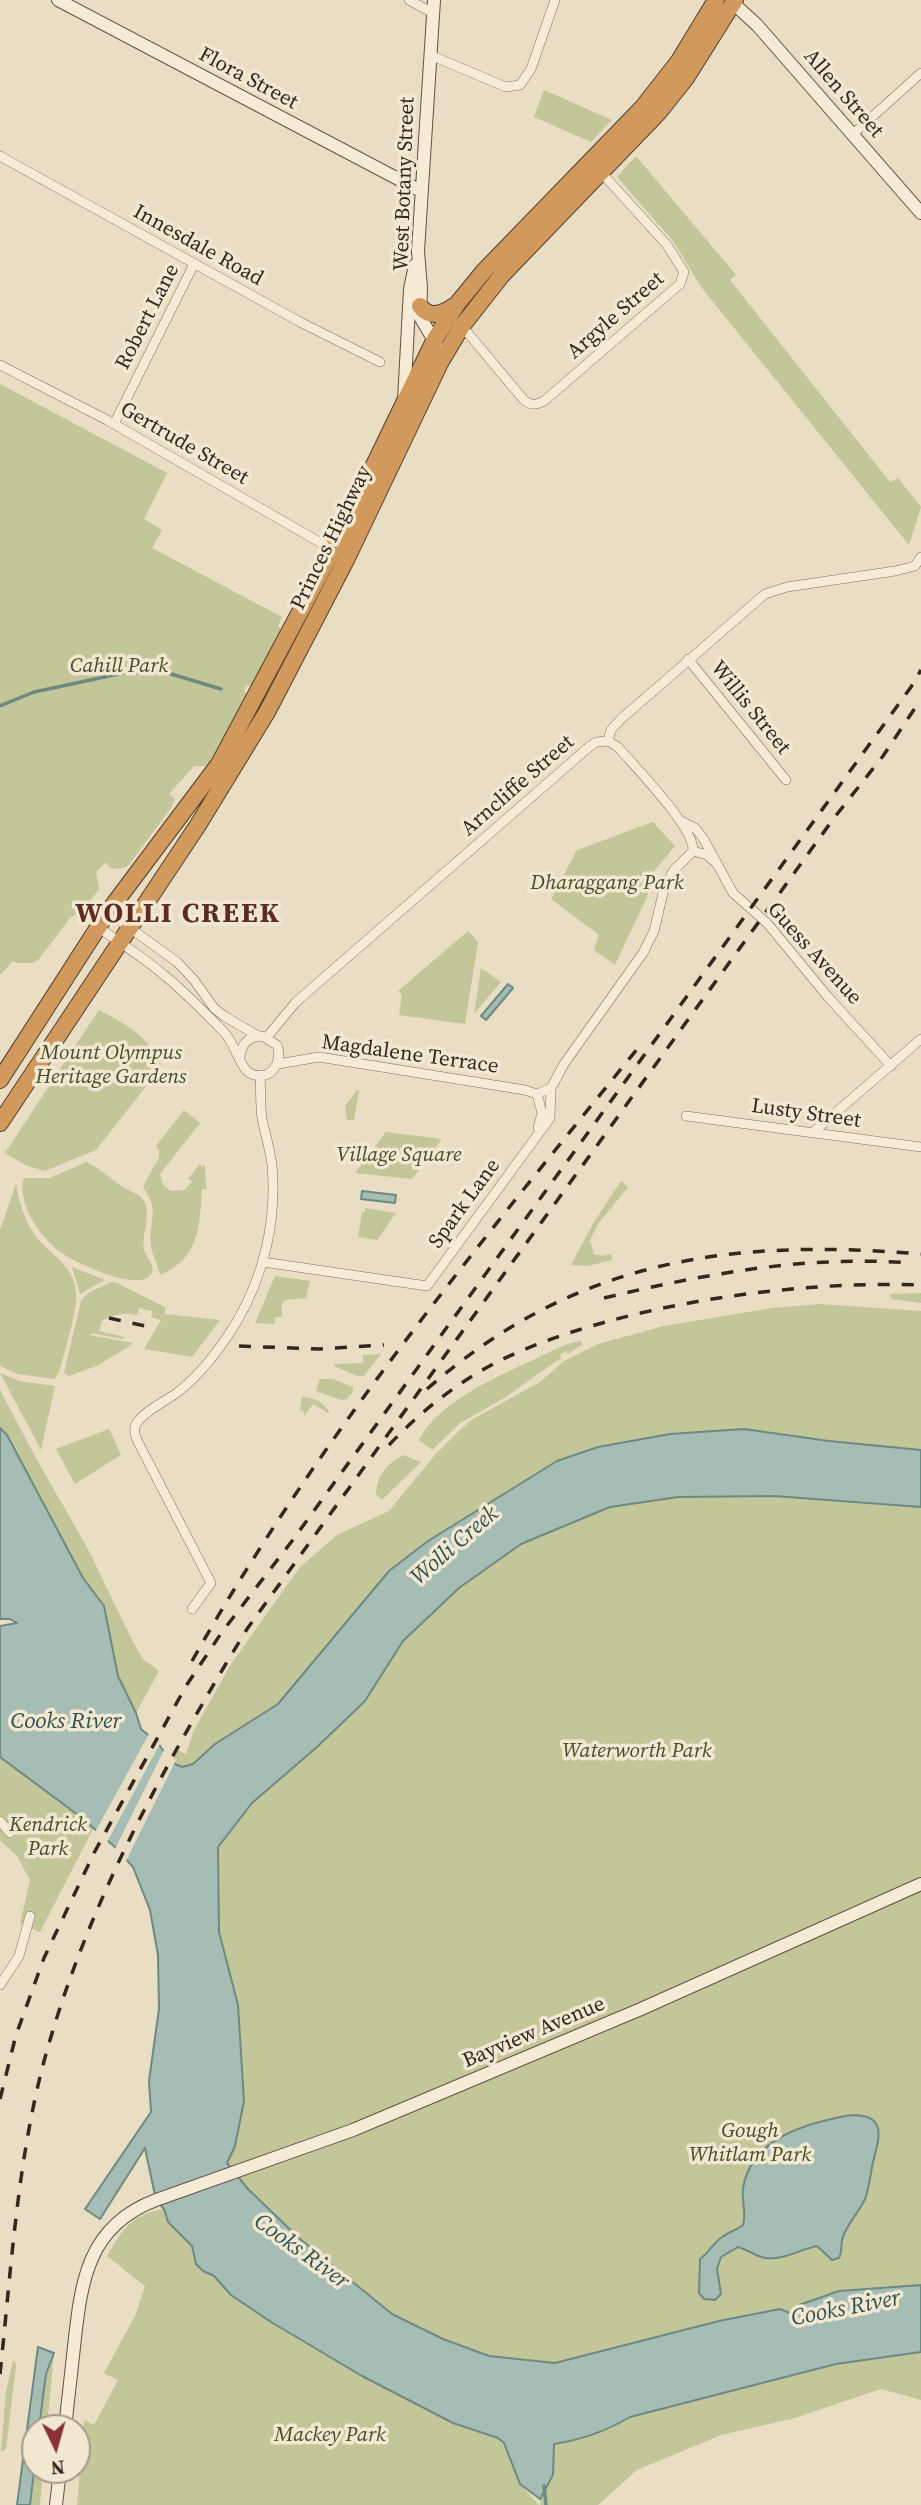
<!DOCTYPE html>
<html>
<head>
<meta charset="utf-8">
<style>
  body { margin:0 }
  #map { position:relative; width:921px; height:2505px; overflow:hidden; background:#e9ddc3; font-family:"Source Serif 4",serif }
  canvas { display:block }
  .north { position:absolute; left:21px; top:2414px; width:70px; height:70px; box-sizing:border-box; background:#f2e8d2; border:2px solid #a69b8a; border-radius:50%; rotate:175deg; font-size:19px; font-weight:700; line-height:28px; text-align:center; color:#33281e }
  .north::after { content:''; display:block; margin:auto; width:24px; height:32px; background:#8b3235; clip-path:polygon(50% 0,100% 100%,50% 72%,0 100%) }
</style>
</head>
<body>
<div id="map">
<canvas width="921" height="2505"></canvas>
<div class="north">N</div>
</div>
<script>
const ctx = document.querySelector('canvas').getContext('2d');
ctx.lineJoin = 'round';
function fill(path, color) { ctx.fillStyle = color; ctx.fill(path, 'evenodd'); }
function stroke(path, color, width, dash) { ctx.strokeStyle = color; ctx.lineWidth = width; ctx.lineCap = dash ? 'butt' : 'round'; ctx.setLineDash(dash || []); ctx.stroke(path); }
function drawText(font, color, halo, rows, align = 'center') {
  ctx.font = font + ' "Source Serif 4",serif'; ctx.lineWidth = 7; ctx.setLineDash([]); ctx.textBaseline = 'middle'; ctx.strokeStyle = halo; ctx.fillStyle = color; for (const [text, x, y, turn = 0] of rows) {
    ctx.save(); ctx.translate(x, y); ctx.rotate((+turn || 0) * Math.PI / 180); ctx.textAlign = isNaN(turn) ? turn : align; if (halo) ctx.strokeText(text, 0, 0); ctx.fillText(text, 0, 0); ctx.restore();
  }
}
fill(new Path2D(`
  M 544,90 L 612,120 L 591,142 L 534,117 Z
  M 636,156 L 736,275 L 730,280 L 890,482 L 898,478 L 921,507 L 909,545 L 701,287 L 673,241 L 617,177 Z
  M 0,384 L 167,473 L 144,519 L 162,530 L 152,548 L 282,617 L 278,626 L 282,631 L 255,685 L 246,686 L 244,690 L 248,698 L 207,766 L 194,766 L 169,794 L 175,799 L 171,808 L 128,866 L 119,869 L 110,868 L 106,862 L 96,872 L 99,889 L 83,910 L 70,918 L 39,959 L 32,963 L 17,963 L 13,961 L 0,975 Z
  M 653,822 L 675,846 L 654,871 L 647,897 L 615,965 L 594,950 L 599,935 L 551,899 L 577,850 Z
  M 468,931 L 478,942 L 465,1024 L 399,1015 L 402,995 L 398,991 Z
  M 481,968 L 501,982 L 474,1014 Z
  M 99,1010 C 131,1027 145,1034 162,1066 L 96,1150 L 45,1171 L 25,1165 L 5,1153 Z
  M 357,1090 L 359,1090 L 354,1120 L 347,1120 L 345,1106 Z
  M 184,1110 L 200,1123 L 160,1174 L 163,1185 L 171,1191 L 185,1190 L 192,1181 L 188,1179 L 200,1164 L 202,1167 L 205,1164 L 206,1189 L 202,1189 C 200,1224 199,1259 162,1274 L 159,1273 C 158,1263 152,1256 151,1246 C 148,1220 161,1212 143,1187 L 159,1157 L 159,1151 L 156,1146 Z
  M 386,1132 L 442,1139 L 412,1179 L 355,1173 Z
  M 86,1162 C 97,1167 107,1175 117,1183 C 137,1198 151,1191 146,1226 C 144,1234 142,1244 145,1252 C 147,1258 155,1265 152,1272 C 144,1296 71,1261 59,1251 C 45,1240 34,1226 27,1209 C 23,1199 21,1187 24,1178 L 50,1178 Z
  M 621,1181 L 628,1187 L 598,1224 L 590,1240 L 594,1254 L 602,1256 L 611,1254 L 612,1260 L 588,1266 L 571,1265 L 594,1222 Z
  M 16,1184 C 19,1201 24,1219 34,1234 C 50,1257 74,1262 76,1294 C 77,1314 64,1352 59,1373 L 54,1379 L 18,1374 L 0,1366 L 0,1230 Z
  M 365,1208 L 396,1213 L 377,1240 L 358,1237 L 362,1212 L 365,1212 Z
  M 72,1267 L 105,1280 L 80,1294 Z
  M 275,1276 L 310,1281 L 306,1298 L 285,1300 L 282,1304 L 282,1317 L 275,1317 L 275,1324 L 255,1323 Z
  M 111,1282 L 117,1283 L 165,1307 L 165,1314 L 220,1320 L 192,1357 L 144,1349 L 161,1320 L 151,1317 L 152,1311 L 139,1308 L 137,1315 C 124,1312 115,1315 102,1320 L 99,1331 L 124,1337 L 123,1339 L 91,1333 L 90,1335 L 132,1343 L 131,1345 L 99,1365 L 69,1376 L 64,1373 L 81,1301 L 88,1293 Z
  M 921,1293 L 921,1303 L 891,1299 L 890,1294 Z
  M 820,1304 L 921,1311 L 921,1450 L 829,1441 L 744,1429 L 670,1434 L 598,1447 L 557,1461 L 428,1541 L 389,1571 L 278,1704 L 215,1744 L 193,1764 L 182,1767 L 171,1762 L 178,1750 L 186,1754 L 194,1730 L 231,1664 L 300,1567 L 337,1535 L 389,1511 L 435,1455 L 460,1430 L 473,1419 L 540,1382 L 564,1361 L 598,1344 L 664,1326 L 772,1308 Z
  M 581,1341 L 582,1345 L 568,1354 L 566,1351 L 560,1354 L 561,1358 L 504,1398 L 460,1423 L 432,1450 L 419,1440 C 439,1401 497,1377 535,1359 C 550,1352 565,1343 581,1341 Z
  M 381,1354 L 364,1376 L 357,1376 L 334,1366 L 334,1364 L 363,1363 L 363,1355 Z
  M 0,1373 L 20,1381 L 55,1386 L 41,1450 Z
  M 320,1379 L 333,1379 L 353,1387 L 353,1391 L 347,1399 L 342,1400 L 318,1392 L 316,1390 Z
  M 0,1390 L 37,1460 L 88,1549 L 132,1640 L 143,1659 L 159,1671 L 136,1713 L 118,1676 L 104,1606 L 83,1578 L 7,1435 L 0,1428 Z
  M 302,1397 C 315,1398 324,1401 330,1414 L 313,1404 L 304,1416 L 304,1412 L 300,1410 Z
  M 109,1429 L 121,1455 L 75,1484 L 56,1449 Z
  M 403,1455 L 421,1462 L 382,1500 L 376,1494 C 377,1475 388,1463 403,1455 Z
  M 774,1496 L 921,1507 L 921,2285 L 897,2287 L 797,2309 L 790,2313 L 780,2309 L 719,2321 L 555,2363 L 489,2356 L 443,2339 L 392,2314 L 300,2239 L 248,2189 L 227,2163 L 235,2146 L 238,2005 L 219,1932 L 218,1847 L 252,1803 L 317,1747 L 365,1701 L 403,1641 L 459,1588 L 521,1544 L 610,1507 L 678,1497 Z
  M 0,1757 L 82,1818 L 93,1829 L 40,1932 L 20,1924 L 30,1880 L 17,1856 L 0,1840 Z
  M 164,2209 L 168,2222 L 192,2246 L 193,2256 L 203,2271 L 224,2284 L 231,2295 L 297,2339 L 419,2406 L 453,2423 L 498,2438 L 504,2443 L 520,2484 L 539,2505 L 77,2505 L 84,2420 L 94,2425 L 118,2380 L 104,2373 L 136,2314 L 145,2286 L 107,2256 C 123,2229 131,2214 164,2209 Z
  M 921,2352 L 921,2400 L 881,2389 L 795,2418 L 721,2435 L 637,2470 L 598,2505 L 540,2505 L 540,2499 L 555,2475 L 549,2467 L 554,2444 L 611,2428 L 630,2417 L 836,2364 Z
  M 54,2353 L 47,2428 L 39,2428 L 46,2374 Z
  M 13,2361 L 15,2361 L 16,2366 L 6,2449 L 1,2452 L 6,2391 Z
  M 35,2463 L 35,2470 L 43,2470 L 40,2505 L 30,2505 Z`), '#c2c699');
const water = new Path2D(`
  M 508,984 L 513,988 L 486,1020 L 481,1016 Z
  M 362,1191 L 396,1195 L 395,1203 L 361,1199 Z
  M 0,1428 L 7,1435 L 83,1578 L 104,1606 L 118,1676 L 136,1713 L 141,1729 L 158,1743 L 171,1762 L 182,1767 L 193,1764 L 215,1744 L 278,1704 L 389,1571 L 428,1541 L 557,1461 L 598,1447 L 670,1434 L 744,1429 L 829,1441 L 921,1450 L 921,1507 L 774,1496 L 678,1497 L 610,1507 L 521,1544 L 459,1588 L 403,1641 L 365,1701 L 317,1747 L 252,1803 L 218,1847 L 219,1932 L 238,2005 L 244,2101 L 235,2146 L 227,2163 L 248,2189 L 300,2239 L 392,2314 L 443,2339 L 489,2356 L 555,2363 L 719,2321 L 780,2309 L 790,2313 L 797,2309 L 799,2305 L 839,2291 L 921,2285 L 921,2352 L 836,2364 L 630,2417 C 606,2431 582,2440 554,2444 L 553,2475 L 540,2499 L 520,2484 L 504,2443 L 498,2438 L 453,2423 L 362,2376 L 271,2322 L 231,2295 L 214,2276 L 203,2271 L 196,2264 L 192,2246 L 168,2222 L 164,2209 L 156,2200 L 145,2148 L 100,2219 L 85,2209 L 151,2112 L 149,2081 L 159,2009 L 158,1955 L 150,1910 L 133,1867 L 115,1847 L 82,1818 L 0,1757 L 0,1626 L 17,1623 L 10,1619 L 0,1619 Z
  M 852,2115 C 891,2115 877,2142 872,2167 C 870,2178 869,2188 865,2199 C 859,2212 847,2224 843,2237 C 840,2244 843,2251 839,2258 L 832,2260 L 817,2246 C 801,2249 781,2261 765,2258 C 756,2256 748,2250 738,2247 L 721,2257 L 717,2269 L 721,2294 L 715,2300 L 704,2299 L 699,2293 L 700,2259 C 709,2253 714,2242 722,2237 C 729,2232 736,2230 743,2225 C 747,2213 741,2200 743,2188 C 751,2137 810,2122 852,2115 Z
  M 38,2347 L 54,2353 L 46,2374 L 39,2428 L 35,2428 L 35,2463 L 30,2505 L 17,2505 Z`);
fill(water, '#a5bdb5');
stroke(water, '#6d8a82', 2);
fill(new Path2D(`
  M 150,1732 L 161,1742 L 106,1844 L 94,1834 Z
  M 165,1748 L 176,1760 L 125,1863 L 114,1851 Z`), '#e9ddc3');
stroke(new Path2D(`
  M 0,706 L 34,692 L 128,672 L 168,673 L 221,689
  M 544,2486 L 546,2505`), '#6d8a82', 3.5);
const street = new Path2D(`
  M 409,0 L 433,13
  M 430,55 L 506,87 L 520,85 L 531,69 L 555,0
  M 853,134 L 921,73
  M 0,156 L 300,322 L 380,362
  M 462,326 L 523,399 C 530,406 536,405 544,401 L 680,284 L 684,272 L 667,245 L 599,170
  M 0,365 L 107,420 L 335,551
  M 114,424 L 194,264
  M 688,659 L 786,780
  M 608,741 L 611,730 L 621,719 L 765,594 L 787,587 L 895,571 L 915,566 L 921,557
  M 608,741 L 618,747 C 635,767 695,828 693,851
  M 681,821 L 695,828 L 703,838 L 733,893 L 767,923 L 828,997 L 891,1066
  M 693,851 L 707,855 L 716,863
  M 108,912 L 177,962 L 194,980 L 214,1008 L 224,1016 L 258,1036
  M 98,927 C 120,943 143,957 164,975 C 185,992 204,1012 223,1031 C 235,1043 239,1065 248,1072 C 268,1085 284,1063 277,1045 L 262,1036 C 249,1036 242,1043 240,1056
  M 267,1037 L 296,1002 L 589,747 L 596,742 L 608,741
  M 278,1064 L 319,1057 L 525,1090 L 537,1094
  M 537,1094 L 551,1088 L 564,1064 L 643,953 L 654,931 L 665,885 L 674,870 L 693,851
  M 537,1094 L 542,1113 L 538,1128
  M 686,1116 L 921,1147
  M 812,1133 L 921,1039
  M 263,1262 L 427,1286 L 550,1118 L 551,1088
  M 192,1609 L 211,1583 L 137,1440 C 134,1433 133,1426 139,1420 C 148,1409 166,1401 178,1392 C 202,1373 220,1349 236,1323 C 264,1276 277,1220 272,1165 C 270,1149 265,1134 262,1118 C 260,1104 261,1090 260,1075
  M 0,1821 L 10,1833
  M 0,1985 L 19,1956 L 30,1916`);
const secondary = new Path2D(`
  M 58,0 L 421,191
  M 434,0 L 418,251 L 421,288 L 420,317 L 438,347
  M 733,3 L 757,25 L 921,213
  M 404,400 L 410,289 L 415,265
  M 65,2428 C 68,2401 71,2374 74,2347 C 81,2282 87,2226 156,2200 L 353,2130 L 641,2009 L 921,1884
  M 56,2505 L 60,2470`);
const highway = new Path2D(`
  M 420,306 C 429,319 443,314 454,306
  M 0,1080 L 108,912 L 219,764 L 333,550 L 435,339 L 457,304 L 484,271 L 643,107 L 679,61 L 716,0
  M 0,1123 L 198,825 L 267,712 L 347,558 L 440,363 L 462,326 L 502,275 L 659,112 L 686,78 L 735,0`);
stroke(street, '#826f5c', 10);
stroke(secondary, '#64503f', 14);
stroke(highway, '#503e30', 18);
stroke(street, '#f5ebd6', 9);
stroke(secondary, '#f5ebd6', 12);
stroke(highway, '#d19a5c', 16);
stroke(new Path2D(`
  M 604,1298 C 705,1274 806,1255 911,1263
  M 109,1318 L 154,1328
  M 239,1346 L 320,1349 L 384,1345
  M 427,1389 C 576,1259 730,1238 921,1254
  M 389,1445 C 421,1411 458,1382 499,1361 C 614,1305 794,1280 921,1285
  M 192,1661 C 316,1441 479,1244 638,1048
  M 0,2099 L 16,2035 L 44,1958 L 94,1853 L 186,1686 L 222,1632 L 292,1541 L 911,687 L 921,670
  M 0,2374 C 11,2271 17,2165 43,2065 C 84,1910 164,1765 247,1629 L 834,818 L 883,756 L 921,699`), '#33281e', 3.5, [12, 12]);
drawText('21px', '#33281e', '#f2e8d2', [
  ["Flora Street",248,79,28],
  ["Allen Street",843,94,49],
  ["West Botany Street",405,184,-88],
  ["Innesdale Road",198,246,29],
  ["Argyle Street",616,316,-41],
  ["Robert Lane",148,317,-63],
  ["Gertrude Street",184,444,30],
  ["Princes Highway",332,538,-64],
  ["Willis Street",750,708,51],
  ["Arncliffe Street",518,786,-41],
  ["Guess Avenue",814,954,48],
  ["Magdalene Terrace",410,1055,8],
  ["Lusty Street",806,1114,8],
  ["Spark Lane",465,1204,-54],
  ["Bayview Avenue",534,2033,-23]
]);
drawText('italic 21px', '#454e27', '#f2e8d2', [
  ["Cahill Park",119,667],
  ["Dharaggang Park",607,884],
  ["Mount Olympus",111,1054],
  ["Heritage Gardens",111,1078],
  ["Village Square",399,1156],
  ["Waterworth Park",637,1752],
  ["Kendrick",48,1826],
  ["Park",48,1850],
  ["Gough",750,2132],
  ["Whitlam Park",750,2156],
  ["Mackey Park",330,2436]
]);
drawText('italic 23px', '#2f524e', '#f2e8d2', [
  ["Wolli Creek",455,1546,-41],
  ["Cooks River",66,1722],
  ["Cooks River",301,2252,36],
  ["Cooks River",846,2309,-11]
]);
ctx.letterSpacing = '2px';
drawText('bold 28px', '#5c2c22', '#f2e8d2', [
  ["WOLLI CREEK",178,915]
]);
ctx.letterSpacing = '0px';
</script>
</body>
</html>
